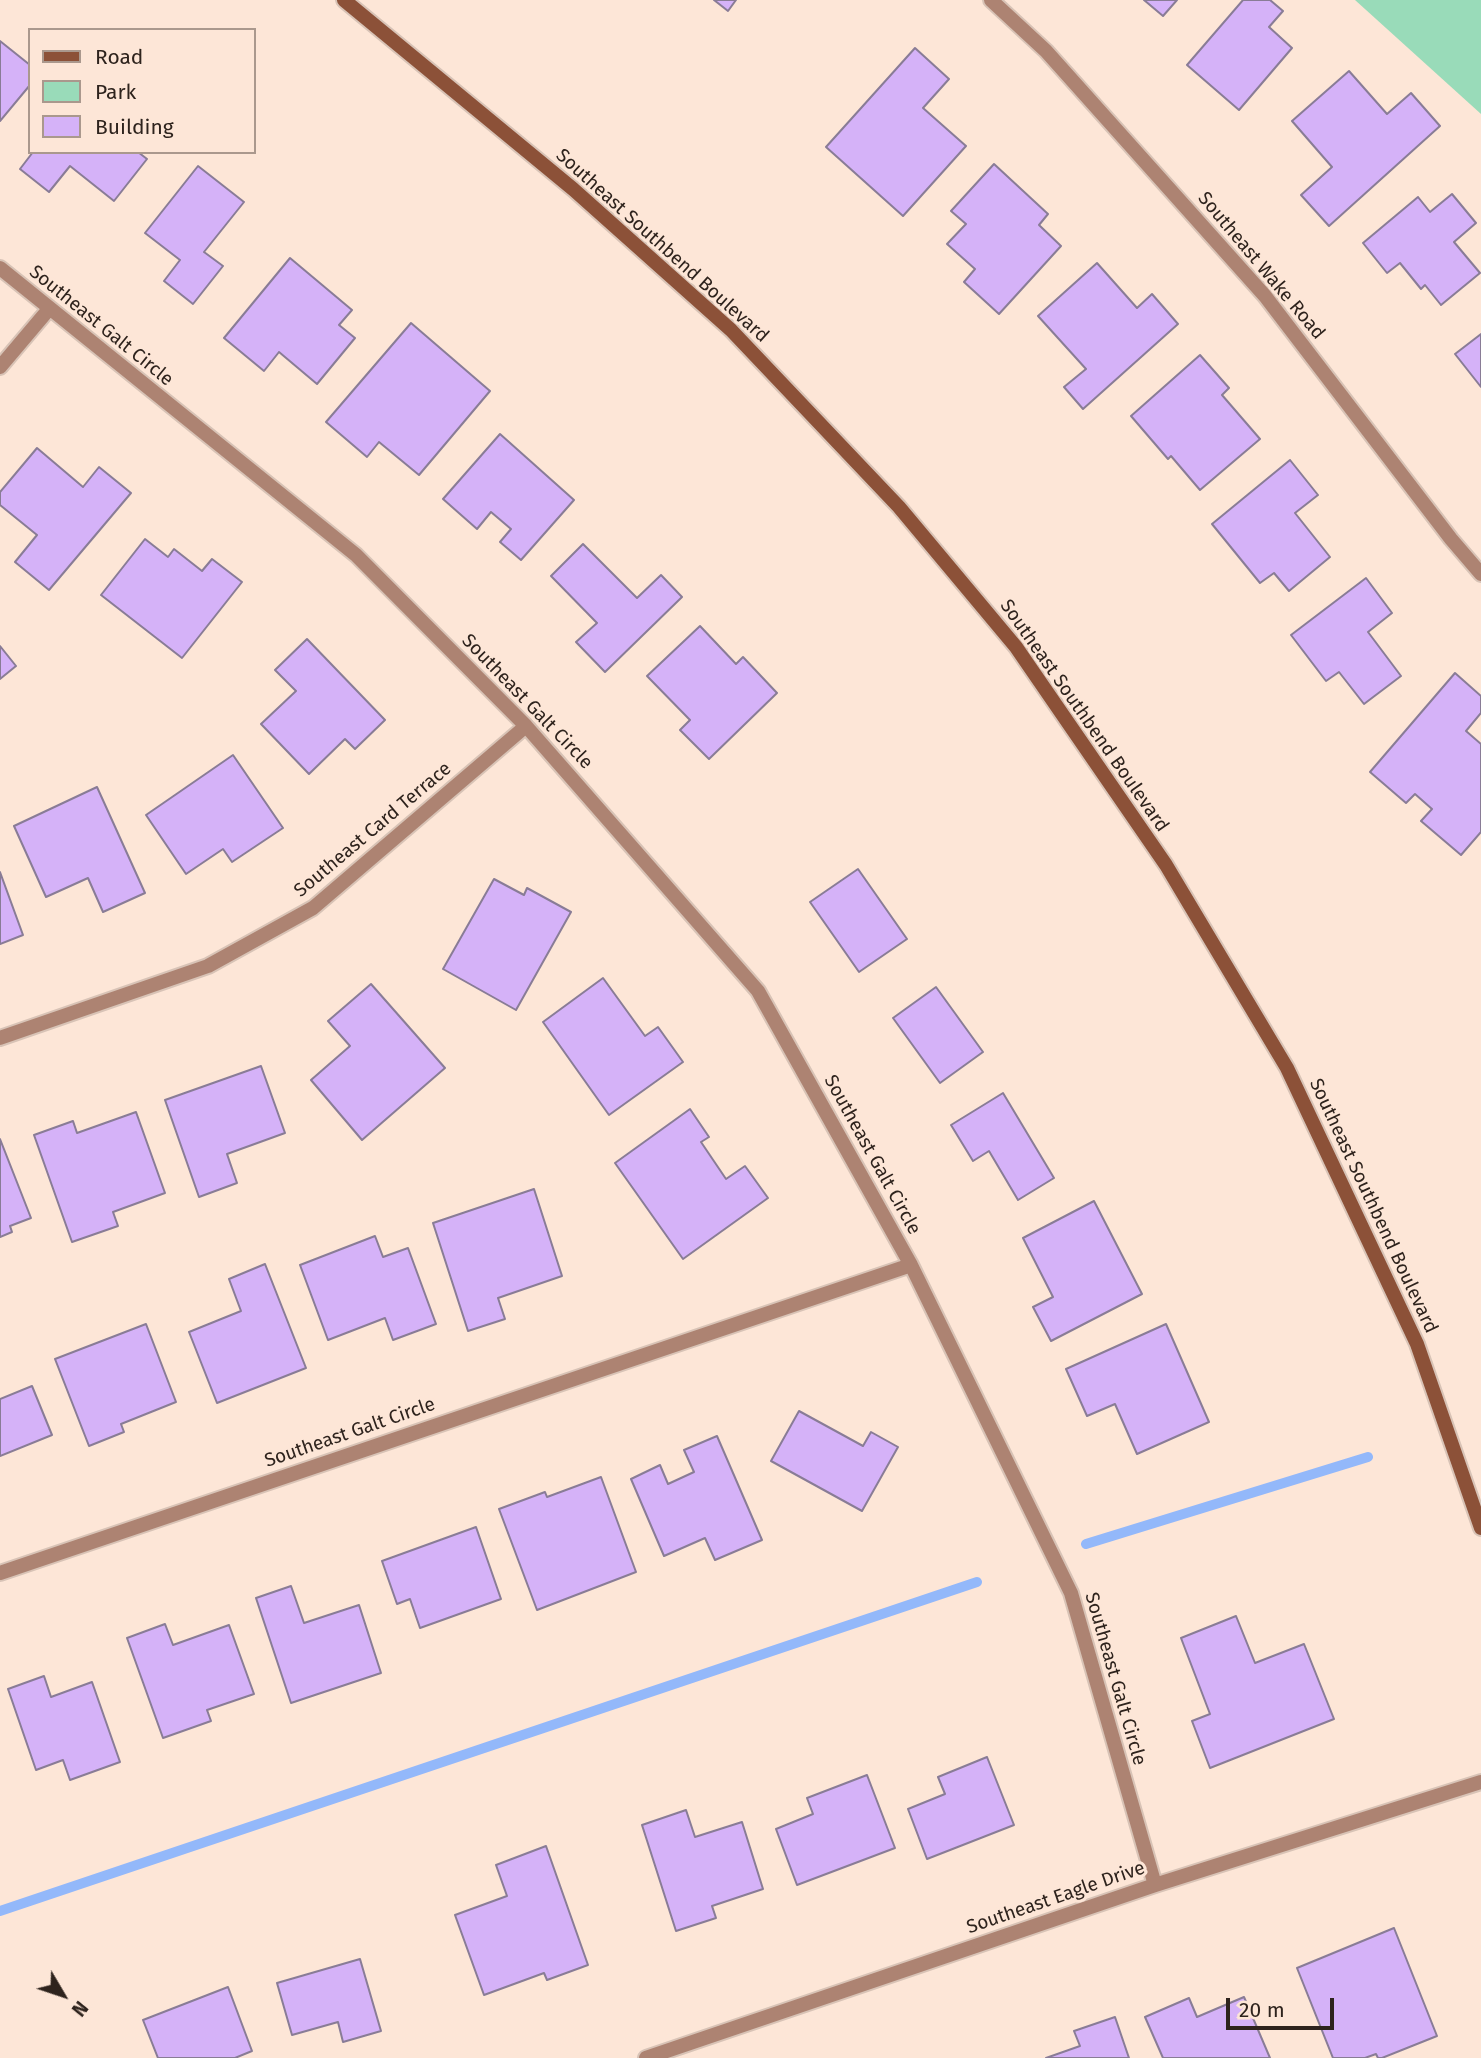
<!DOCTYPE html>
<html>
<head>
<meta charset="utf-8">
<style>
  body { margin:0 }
  #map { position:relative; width:1481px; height:2058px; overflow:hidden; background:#fde6d7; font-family:"Fira Sans",sans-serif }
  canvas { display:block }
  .legend { position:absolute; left:28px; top:28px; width:228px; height:126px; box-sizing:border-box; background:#fde6d7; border:2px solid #aa988d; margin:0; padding:9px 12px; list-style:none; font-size:21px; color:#2e231d }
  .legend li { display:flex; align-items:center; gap:14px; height:35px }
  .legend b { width:35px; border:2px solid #aa988d }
  .north { position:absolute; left:28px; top:1960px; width:70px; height:70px; -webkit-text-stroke:5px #fde6d7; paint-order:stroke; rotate:129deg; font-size:19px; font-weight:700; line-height:28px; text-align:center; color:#2e231d }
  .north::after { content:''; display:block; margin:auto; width:24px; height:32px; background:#2e231d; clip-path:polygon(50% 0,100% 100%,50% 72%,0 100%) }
  .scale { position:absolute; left:1226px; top:1998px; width:108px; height:32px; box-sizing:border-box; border:4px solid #2e231d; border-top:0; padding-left:9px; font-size:21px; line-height:24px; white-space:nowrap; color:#2e231d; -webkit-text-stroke:5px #fde6d7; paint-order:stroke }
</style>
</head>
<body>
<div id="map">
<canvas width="1481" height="2058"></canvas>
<ul class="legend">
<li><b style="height:9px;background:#8c5138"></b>Road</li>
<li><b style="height:19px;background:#99dbb9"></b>Park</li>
<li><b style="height:19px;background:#d5b2f8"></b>Building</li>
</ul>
<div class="north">N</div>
<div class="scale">20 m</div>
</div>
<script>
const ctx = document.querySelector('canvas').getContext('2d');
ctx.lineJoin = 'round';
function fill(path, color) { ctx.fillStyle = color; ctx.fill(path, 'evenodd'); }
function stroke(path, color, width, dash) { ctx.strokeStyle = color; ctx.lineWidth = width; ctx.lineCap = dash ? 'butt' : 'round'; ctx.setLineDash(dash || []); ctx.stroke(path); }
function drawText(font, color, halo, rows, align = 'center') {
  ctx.font = font + ' "Fira Sans",sans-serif'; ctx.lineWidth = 6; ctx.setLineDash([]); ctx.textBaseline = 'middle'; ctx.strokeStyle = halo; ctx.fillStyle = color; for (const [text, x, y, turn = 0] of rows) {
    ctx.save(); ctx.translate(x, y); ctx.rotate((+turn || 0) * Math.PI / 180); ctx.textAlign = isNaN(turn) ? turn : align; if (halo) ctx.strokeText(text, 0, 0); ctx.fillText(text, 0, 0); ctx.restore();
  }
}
fill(new Path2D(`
  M 1355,0 L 1481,0 L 1481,114 Z`), '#99dbb9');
stroke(new Path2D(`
  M 1086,1544 L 1368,1457
  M 0,1911 L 977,1582`), '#93b8fa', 10);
const building = new Path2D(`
  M 714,0 L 736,0 L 728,11 Z
  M 1144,0 L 1177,0 L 1163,16 Z
  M 1243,0 L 1270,0 L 1283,11 L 1269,27 L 1292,48 L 1239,110 L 1187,65 Z
  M 0,41 L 30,65 L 30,85 L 0,121 Z
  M 915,48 L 949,79 L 923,108 L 966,146 L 903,216 L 826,147 Z
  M 1349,71 L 1387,114 L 1411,93 L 1440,126 L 1329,226 L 1301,195 L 1332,167 L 1292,121 Z
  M 33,152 L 138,152 L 147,159 L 114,201 L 70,166 L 49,192 L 20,169 Z
  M 994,164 L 1048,214 L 1039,225 L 1061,246 L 999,314 L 964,282 L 975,269 L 947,244 L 966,224 L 951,211 Z
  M 198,166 L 244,202 L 204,252 L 223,266 L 193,304 L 164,281 L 180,260 L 145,233 Z
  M 1452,194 L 1476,223 L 1454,242 L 1480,273 L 1441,305 L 1425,285 L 1421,289 L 1400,263 L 1387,273 L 1363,243 L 1418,197 L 1430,212 Z
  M 290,258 L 352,310 L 339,325 L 355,338 L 317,384 L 279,352 L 264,371 L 224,338 Z
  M 1097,263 L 1137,308 L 1152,294 L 1178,324 L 1083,409 L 1064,387 L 1086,369 L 1038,316 Z
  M 411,323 L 490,391 L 419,475 L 379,442 L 367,457 L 326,422 Z
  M 1481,334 L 1481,387 L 1455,354 Z
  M 1200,355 L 1229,388 L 1222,395 L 1260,439 L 1200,490 L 1171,456 L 1168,459 L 1131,416 Z
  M 500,434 L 574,500 L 521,560 L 500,542 L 511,529 L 491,512 L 477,529 L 443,499 Z
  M 37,448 L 83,487 L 99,467 L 131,493 L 49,590 L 15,562 L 37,535 L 0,505 L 0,492 Z
  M 1290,460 L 1318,495 L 1295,513 L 1330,557 L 1289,591 L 1274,573 L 1260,583 L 1212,524 Z
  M 145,539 L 168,557 L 174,549 L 202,571 L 212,559 L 242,582 L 182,658 L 101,595 Z
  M 583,544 L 637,598 L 661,575 L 682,597 L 605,672 L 576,642 L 597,623 L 551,576 Z
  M 1366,578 L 1392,613 L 1368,632 L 1401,676 L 1364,704 L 1339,672 L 1326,681 L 1291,635 Z
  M 700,626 L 736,664 L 743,657 L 777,693 L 709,759 L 680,730 L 690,720 L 647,676 Z
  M 307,639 L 385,720 L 355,749 L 345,739 L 309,774 L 261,724 L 296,691 L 275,670 Z
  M 0,646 L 16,666 L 0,679 Z
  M 1455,673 L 1481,696 L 1481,713 L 1466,731 L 1481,744 L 1481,832 L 1461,855 L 1421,821 L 1432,809 L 1415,794 L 1406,803 L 1370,772 Z
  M 233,755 L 283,828 L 232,862 L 223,849 L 186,874 L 146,815 Z
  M 97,787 L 145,893 L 103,912 L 88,878 L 46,897 L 14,826 Z
  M 858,869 L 907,939 L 859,972 L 810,902 Z
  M 0,872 L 23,935 L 0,944 Z
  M 494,879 L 524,895 L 527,888 L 571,912 L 516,1010 L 443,969 Z
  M 603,978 L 645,1036 L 658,1027 L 683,1062 L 609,1115 L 543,1022 Z
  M 371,984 L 445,1068 L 362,1140 L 311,1080 L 350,1046 L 328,1021 Z
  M 936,987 L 983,1052 L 940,1083 L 893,1018 Z
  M 261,1066 L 285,1133 L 227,1154 L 237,1183 L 199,1197 L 165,1100 Z
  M 1003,1093 L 1054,1178 L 1018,1200 L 989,1151 L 973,1161 L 951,1125 Z
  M 690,1109 L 709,1137 L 701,1142 L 726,1179 L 745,1166 L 768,1198 L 683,1259 L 615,1163 Z
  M 136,1112 L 165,1193 L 113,1212 L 118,1226 L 72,1242 L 34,1135 L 73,1121 L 77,1133 Z
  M 0,1139 L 31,1218 L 10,1226 L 12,1232 L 0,1237 Z
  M 534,1189 L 562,1276 L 498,1298 L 505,1319 L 468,1331 L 433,1223 Z
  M 1094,1201 L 1142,1294 L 1051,1341 L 1033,1307 L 1053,1297 L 1023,1238 Z
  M 375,1236 L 383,1257 L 408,1248 L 436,1324 L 393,1340 L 385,1318 L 328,1340 L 300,1265 Z
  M 265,1264 L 306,1368 L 217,1403 L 189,1332 L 241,1311 L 229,1279 Z
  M 146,1324 L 176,1402 L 121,1424 L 124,1432 L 89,1446 L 55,1359 Z
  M 1166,1324 L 1209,1422 L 1137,1454 L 1115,1404 L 1087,1416 L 1066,1369 Z
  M 32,1386 L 52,1435 L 0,1456 L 0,1399 Z
  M 799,1411 L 863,1446 L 871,1432 L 898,1447 L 862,1511 L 771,1461 Z
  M 717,1436 L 762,1540 L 715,1560 L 705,1538 L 664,1556 L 631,1479 L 660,1465 L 668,1484 L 694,1472 L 684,1450 Z
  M 601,1477 L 636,1572 L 537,1610 L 499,1509 L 545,1492 L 547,1497 Z
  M 476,1527 L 501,1599 L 420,1628 L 410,1599 L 397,1604 L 382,1561 Z
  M 291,1586 L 304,1623 L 359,1605 L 381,1673 L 291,1703 L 256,1598 Z
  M 1236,1616 L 1255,1663 L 1304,1644 L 1334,1719 L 1210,1768 L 1192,1721 L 1210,1714 L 1181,1638 Z
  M 165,1624 L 173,1645 L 229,1625 L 254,1694 L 207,1710 L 211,1721 L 163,1738 L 127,1638 Z
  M 44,1676 L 51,1697 L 92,1682 L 120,1762 L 70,1780 L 63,1760 L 36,1770 L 8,1689 Z
  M 987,1757 L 1014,1825 L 927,1859 L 908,1809 L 945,1794 L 938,1777 Z
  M 867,1775 L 895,1848 L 797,1885 L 776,1829 L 813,1814 L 807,1798 Z
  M 686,1810 L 695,1837 L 742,1822 L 763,1889 L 712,1906 L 716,1918 L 676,1931 L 642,1825 Z
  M 546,1846 L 588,1965 L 547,1980 L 544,1973 L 484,1995 L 455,1915 L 507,1896 L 496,1865 Z
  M 1394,1928 L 1437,2036 L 1382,2058 L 1378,2058 L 1376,2054 L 1365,2058 L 1333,2058 L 1297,1968 Z
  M 360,1959 L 381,2031 L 343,2042 L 338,2022 L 292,2035 L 277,1983 Z
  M 228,1987 L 252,2051 L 235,2058 L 158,2058 L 143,2020 Z
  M 1244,1997 L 1270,2058 L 1163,2058 L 1145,2017 L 1189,1998 L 1197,2017 Z
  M 1115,2017 L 1129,2058 L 1046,2058 L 1080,2046 L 1074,2031 Z`);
fill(building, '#d5b2f8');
stroke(building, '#897c96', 2);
const street = new Path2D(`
  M 991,0 L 1046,51 L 1265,296 L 1451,539 L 1481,574
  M 0,268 L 356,555 L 526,726 L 758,991 L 911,1265 L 1071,1593 L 1155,1885
  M 0,367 L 49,309
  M 0,1038 L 208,966 L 313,908 L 526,726
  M 0,1573 L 911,1265
  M 646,2058 L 1155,1885 L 1481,1782`);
const secondary = new Path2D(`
  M 344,0 L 573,189 L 731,330 L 899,507 L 1016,647 L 1166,865 L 1287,1068 L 1417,1344 L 1481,1528`);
stroke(street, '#d8c3b6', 18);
stroke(secondary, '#d8c3b6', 18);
stroke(street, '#ad8372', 14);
stroke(secondary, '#8c5138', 14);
drawText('19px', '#2e231d', '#fde6d7', [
  ["Southeast Southbend Boulevard",662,246,42],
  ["Southeast Wake Road",1261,266,50],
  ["Southeast Galt Circle",101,326,39],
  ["Southeast Galt Circle",527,702,46],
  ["Southeast Southbend Boulevard",1084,716,55],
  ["Southeast Card Terrace",373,830,-40],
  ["Southeast Galt Circle",872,1155,61],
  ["Southeast Southbend Boulevard",1373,1206,65],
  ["Southeast Galt Circle",350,1433,-19],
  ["Southeast Galt Circle",1115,1679,74],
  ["Southeast Eagle Drive",1056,1898,-19]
]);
</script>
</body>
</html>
